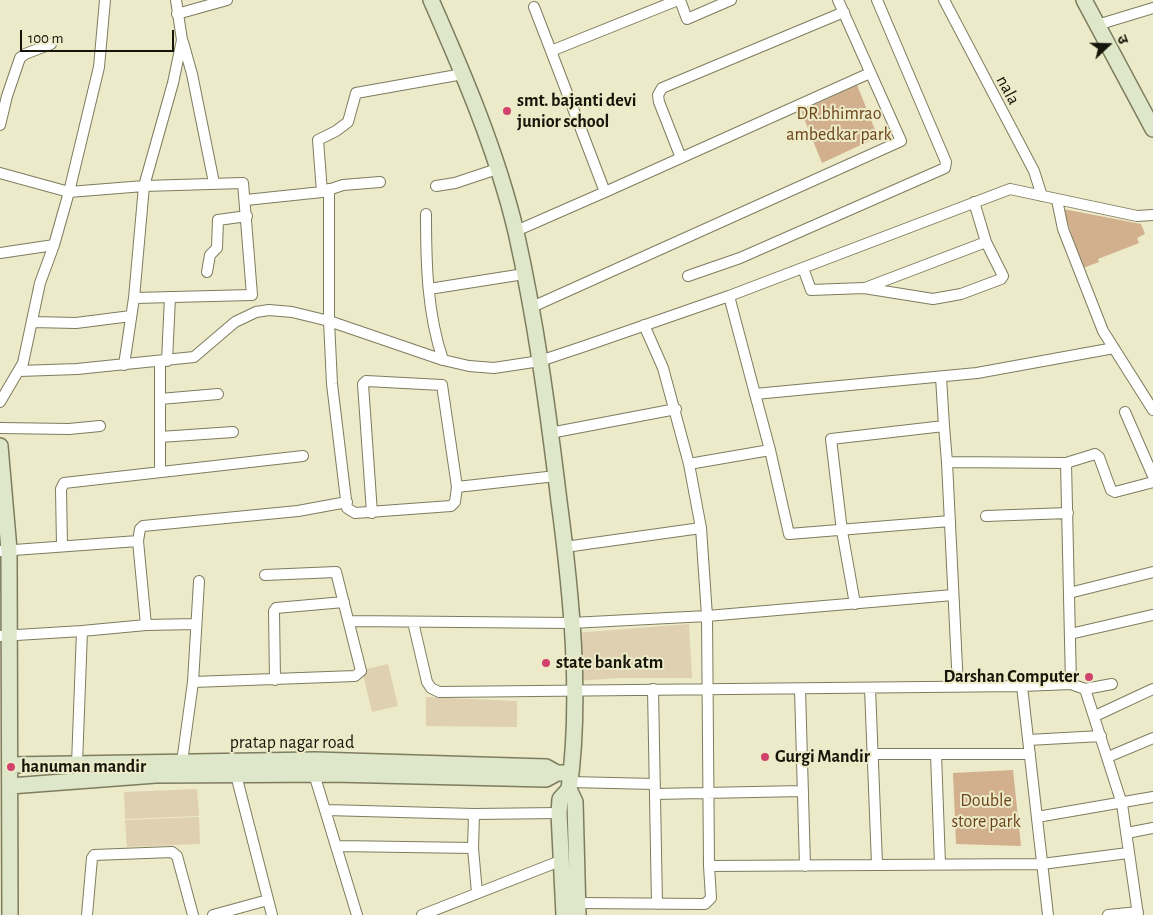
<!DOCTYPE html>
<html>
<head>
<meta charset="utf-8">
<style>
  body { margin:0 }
  #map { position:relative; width:1153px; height:915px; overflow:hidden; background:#eceac8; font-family:"Alegreya Sans","Noto Sans Devanagari",sans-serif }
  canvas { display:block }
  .north { position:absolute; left:1083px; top:20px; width:50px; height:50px; -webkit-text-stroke:4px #eceac8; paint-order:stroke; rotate:69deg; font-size:14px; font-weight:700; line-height:20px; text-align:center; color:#161509 }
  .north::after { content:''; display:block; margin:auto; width:18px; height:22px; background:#161509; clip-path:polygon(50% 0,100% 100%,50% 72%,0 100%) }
  .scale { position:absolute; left:20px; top:30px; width:154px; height:22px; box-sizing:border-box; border:2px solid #161509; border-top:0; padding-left:6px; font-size:15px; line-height:18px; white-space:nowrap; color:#161509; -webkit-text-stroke:4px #eceac8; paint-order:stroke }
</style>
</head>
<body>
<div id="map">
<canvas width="1153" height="915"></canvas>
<div class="north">उ</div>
<div class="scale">100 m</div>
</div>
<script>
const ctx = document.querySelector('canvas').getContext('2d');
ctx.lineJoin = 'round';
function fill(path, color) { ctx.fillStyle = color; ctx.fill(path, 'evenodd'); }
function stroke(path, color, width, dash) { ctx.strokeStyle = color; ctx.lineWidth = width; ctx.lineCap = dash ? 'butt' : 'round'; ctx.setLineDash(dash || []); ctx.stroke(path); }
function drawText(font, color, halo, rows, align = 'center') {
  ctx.font = font + ' "Alegreya Sans",sans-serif'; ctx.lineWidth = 4; ctx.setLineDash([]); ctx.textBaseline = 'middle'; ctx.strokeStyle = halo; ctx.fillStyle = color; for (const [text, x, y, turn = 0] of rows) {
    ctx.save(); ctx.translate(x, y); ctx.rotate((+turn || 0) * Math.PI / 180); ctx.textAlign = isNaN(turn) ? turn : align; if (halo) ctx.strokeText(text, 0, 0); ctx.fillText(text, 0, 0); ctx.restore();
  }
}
fill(new Path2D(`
  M 857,85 L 878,137 L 822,163 L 801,111 Z
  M 1063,209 L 1141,224 L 1145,234 L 1137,238 L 1139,243 L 1098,259 L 1099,262 L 1083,268 Z
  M 1013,770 L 1021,846 L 956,844 L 953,773 Z`), '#d2af8d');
fill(new Path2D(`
  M 689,624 L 692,678 L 619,678 L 576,681 L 575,633 Z
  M 388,664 L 398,706 L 372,712 L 362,670 Z
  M 426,697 L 517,701 L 517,727 L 426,726 Z
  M 197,789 L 199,816 L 125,819 L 124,792 Z
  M 199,817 L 200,844 L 127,847 L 125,820 Z`), '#dfd0b1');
const street = new Path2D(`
  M 680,0 L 687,19 L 731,0
  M 944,0 L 1034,171 L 1042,196
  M 534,7 L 551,51
  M 177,14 L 227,0
  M 1097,25 L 1153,8
  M 183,42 L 192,74 L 214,183
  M 0,125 L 7,96 L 20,58 L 25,54 L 51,44
  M 681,158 L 659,102 L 658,95 L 662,88 L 844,12
  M 0,173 L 69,192 L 144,186 L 173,83 L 182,40 L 176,0
  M 436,186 L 455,183 L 497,169
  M 329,189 L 329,321 L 332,384 L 347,508 L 355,513 L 451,506 L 455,502 L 457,487 L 442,385 L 366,381 L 363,384 L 372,513
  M 322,192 L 318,140 L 336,131 L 348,122 L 356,93 L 463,74
  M 605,192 L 870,73
  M 246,200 L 322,192 L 343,185 L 380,182
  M 1057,200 L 1063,229 L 1103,331 L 1153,410
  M 426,214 C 426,263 427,313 443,360
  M 516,231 L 605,192 L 551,51 L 678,0
  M 0,253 L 54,245
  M 803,268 L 811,290 L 864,288 L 933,299 L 961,294 L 1001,279 L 1003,276 L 986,242 L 974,202
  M 207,272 L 210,255 L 217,248 L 218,220 L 247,216
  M 688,276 L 740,258 L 945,168 L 946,162 L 877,0
  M 865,288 L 986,242
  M 429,289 L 524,274
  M 729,296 L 755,394 L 977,373 L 1114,348
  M 532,307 L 901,141 L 838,0
  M 32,322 L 76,323 L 131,316
  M 644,325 L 663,368 L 689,464
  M 167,361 L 170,297
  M 124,365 L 134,298 L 144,186 L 243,183 L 252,295 L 134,298
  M 19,371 L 77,369 L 194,357 L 235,322 L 256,312 L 269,310 L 292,312 L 329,321 L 443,360 L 469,366 L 494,368 L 540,361 L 585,346 L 729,296 L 1010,189 L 1137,216 L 1153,215
  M 941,377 L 944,426
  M 755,394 L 770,450 L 789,534 L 950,521
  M 160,399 L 218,394
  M 0,402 L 23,363 L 40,283 L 54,245 L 69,192 L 99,67 L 105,0
  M 1125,412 L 1153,476
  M 0,428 L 69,429 L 100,426
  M 550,433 L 676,409
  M 160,437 L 233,432
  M 1066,463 L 1071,684
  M 160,472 L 160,362
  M 457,487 L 556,476
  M 986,516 L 1068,513
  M 138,541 L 140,529 L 143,526 L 298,511 L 347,502
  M 62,546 L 61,489 L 64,483 L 303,456
  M 565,547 L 701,528
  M 0,551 L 138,541 L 146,625 L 82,631 L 0,636
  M 1069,593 L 1153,572
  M 953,595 L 707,616 L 709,866 L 1042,864 L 1128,853
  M 855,604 L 842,531 L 831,439 L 944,426 L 947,462
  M 349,621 L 571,623 L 707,616 L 701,528 L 689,464 L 770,450
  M 413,622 L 427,682 L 431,688 L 439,692 L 1022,686 L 1048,915
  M 146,625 L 196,624
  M 1070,634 L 1152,615
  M 275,680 L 274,611 L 276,608 L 344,602
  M 193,682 L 199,581
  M 1022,686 L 1071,684 L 1085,689 L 1112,684
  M 958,687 L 947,462 L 1066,463 L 1095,454 L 1099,457 L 1111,490 L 1115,492 L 1153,482
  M 870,688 L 877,864
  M 653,689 L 657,904
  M 800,689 L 805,866
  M 1085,689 L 1122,804 L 1138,915
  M 1095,716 L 1153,689
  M 1028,740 L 1101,736
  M 872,754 L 1030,754
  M 936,754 L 940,864
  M 1108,757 L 1153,738
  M 182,762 L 193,682 L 355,676 L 361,671 L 336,572 L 265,575
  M 77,764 L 82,631
  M 314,774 L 357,915
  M 236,775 L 272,915
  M 570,782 L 655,784
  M 655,794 L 803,791
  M 326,810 L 474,814 L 559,813
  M 474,814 L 473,848 L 477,893
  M 1037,817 L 1153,797
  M 1127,833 L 1153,828
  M 337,846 L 473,848
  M 578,903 L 705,904 L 711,898 L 709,866
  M 87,915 L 92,858 L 94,855 L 172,852 L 177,856 L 193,915
  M 213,915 L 268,900
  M 422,915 L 560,861
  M 1108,915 L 1138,912`);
const secondary = new Path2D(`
  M 431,0 C 464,75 497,152 516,232 C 536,321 548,411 559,501 C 571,591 582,698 569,789
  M 1084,0 L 1153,129
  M 0,446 L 9,550 L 10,915
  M 11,765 L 315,760 L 546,767 L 557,773 L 571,773
  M 10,786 L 156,775 L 334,774 L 546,779 L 557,773
  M 569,789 L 575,802 L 578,915
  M 564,915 L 559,813 L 560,799 L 569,789`);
stroke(street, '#7e7c5e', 12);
stroke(secondary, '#7e7c5e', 18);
stroke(street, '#fff', 10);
stroke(secondary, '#dee7ca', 15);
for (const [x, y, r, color] of [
  [507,111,5,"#d0416b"],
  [546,663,5,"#d0416b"],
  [1089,677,5,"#d0416b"],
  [765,757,5,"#d0416b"],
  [11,767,5,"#d0416b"]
]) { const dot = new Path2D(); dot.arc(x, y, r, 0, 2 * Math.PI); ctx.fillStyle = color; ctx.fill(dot); stroke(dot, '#eceac8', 2); }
drawText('18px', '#161509', '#eceac8', [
  ["nala",1008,90,62],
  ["pratap nagar road",292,743]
]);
drawText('bold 18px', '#161509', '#eceac8', [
  ["smt. bajanti devi",517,101],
  ["junior school",517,122],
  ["state bank atm",556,663],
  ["Darshan Computer",1079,677,"right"],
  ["Gurgi Mandir",775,757],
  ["hanuman mandir",21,767]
], 'left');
drawText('18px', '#6b4419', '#eceac8', [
  ["DR.bhimrao",839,114],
  ["ambedkar park",839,135],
  ["Double",986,801],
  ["store park",986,822]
]);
</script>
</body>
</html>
